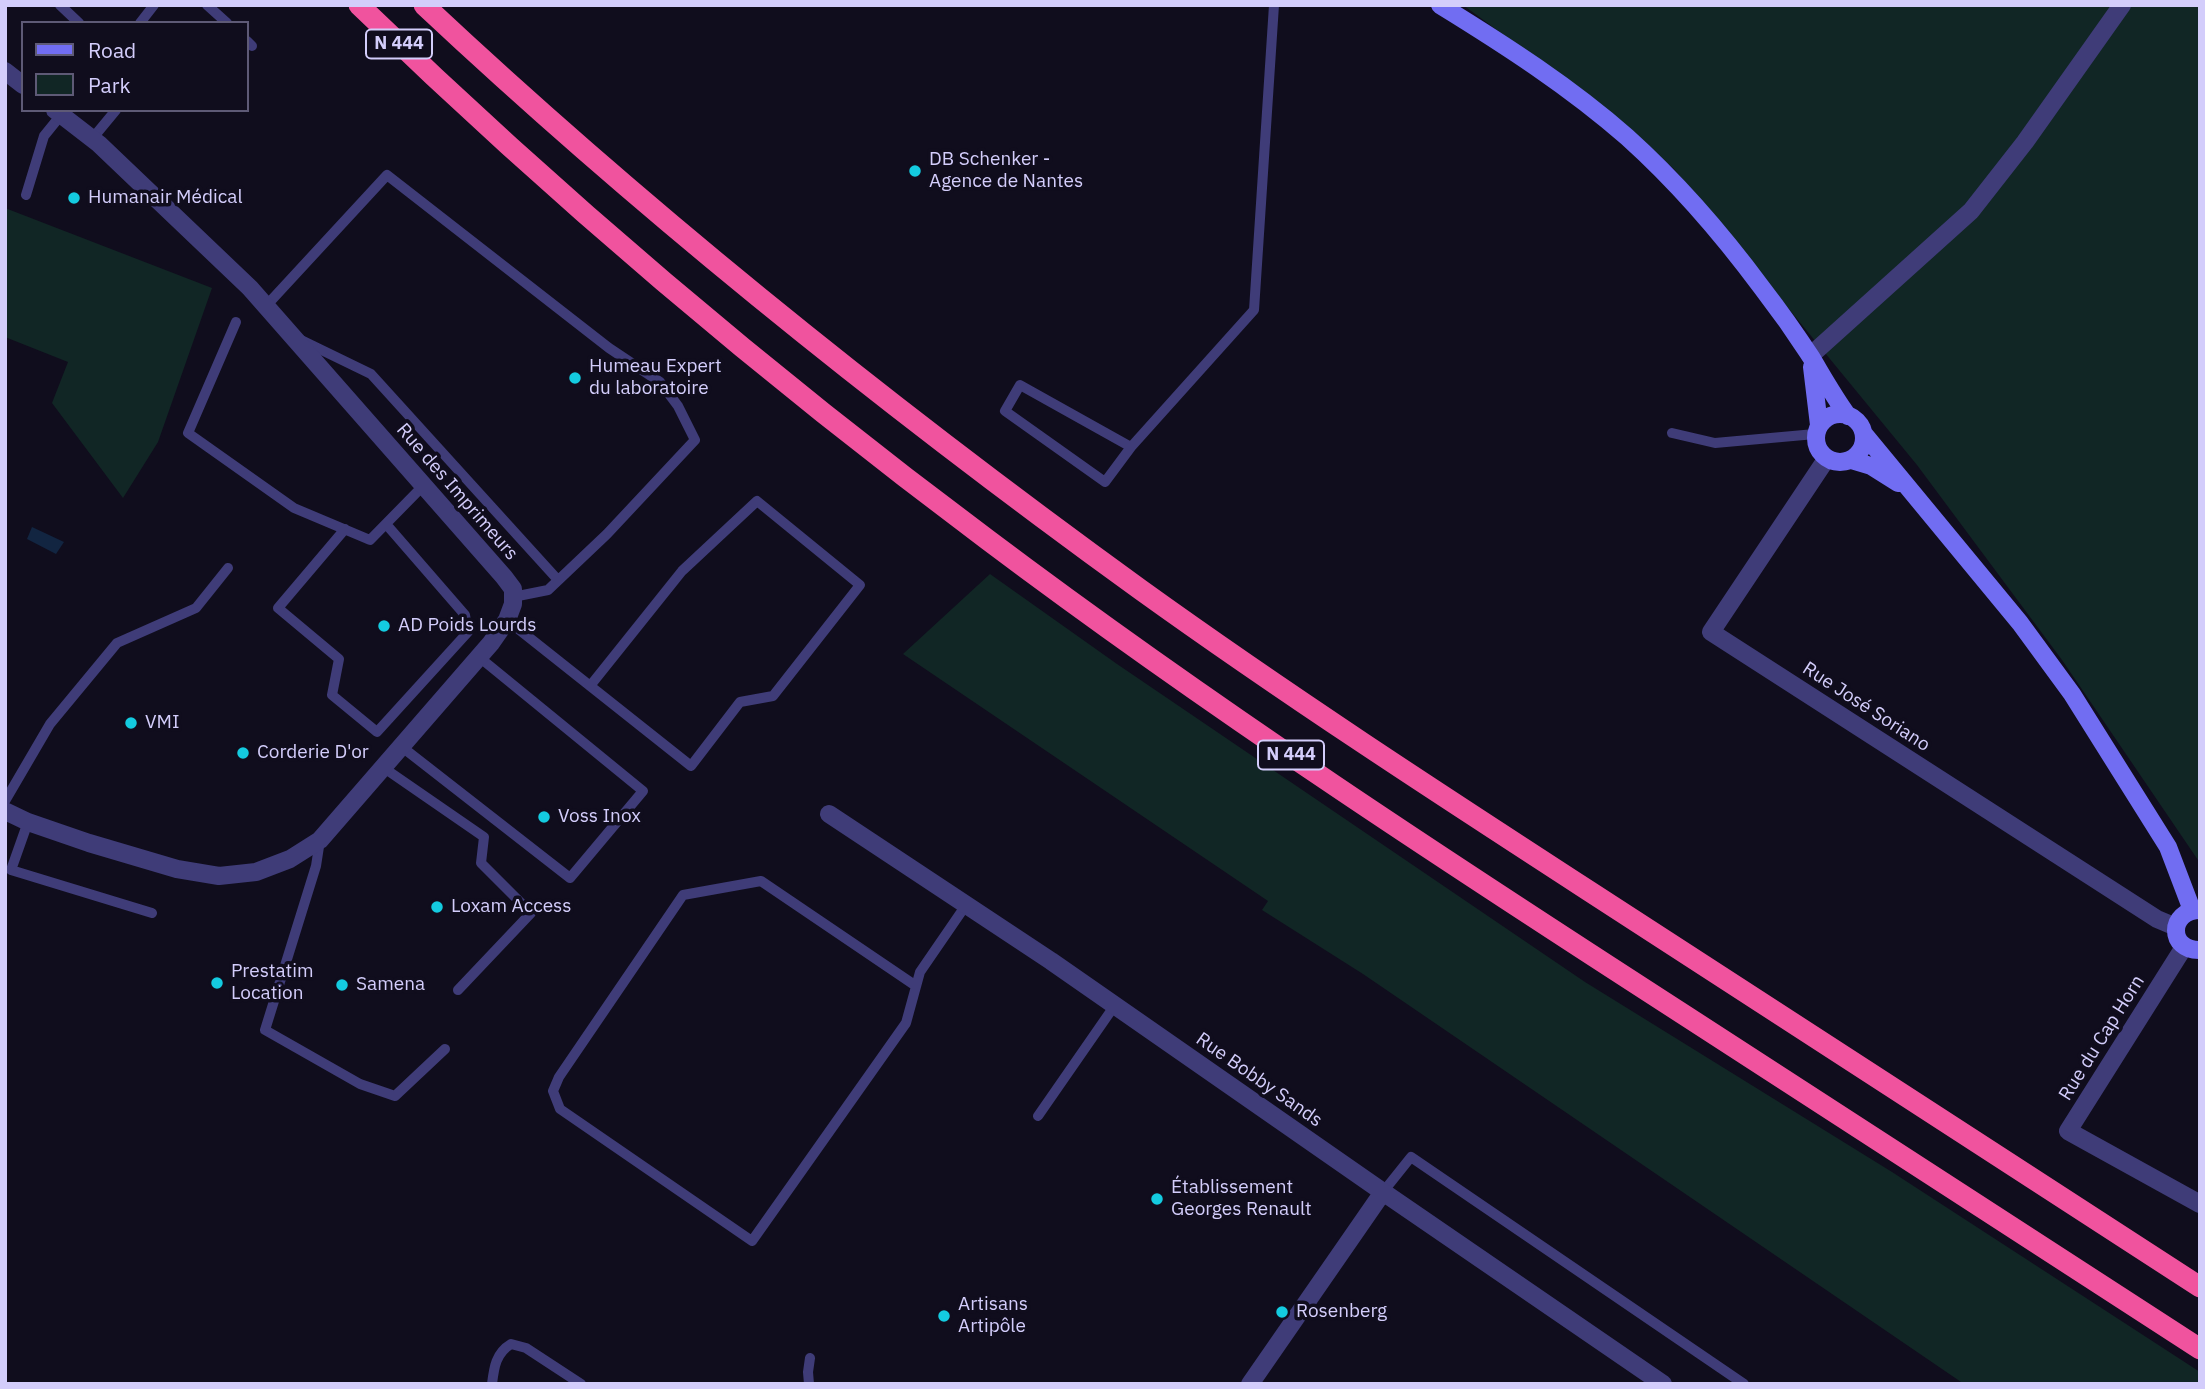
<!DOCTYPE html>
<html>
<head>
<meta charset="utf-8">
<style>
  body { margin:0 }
  #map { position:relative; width:2205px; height:1389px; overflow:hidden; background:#100d1d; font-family:"IBM Plex Sans",sans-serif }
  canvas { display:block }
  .frame { position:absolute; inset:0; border:7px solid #d3cdfb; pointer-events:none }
  .legend { position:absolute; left:21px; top:21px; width:228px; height:91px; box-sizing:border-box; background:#100d1d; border:2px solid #5e5a76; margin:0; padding:9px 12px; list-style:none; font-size:21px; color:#d3cdfb }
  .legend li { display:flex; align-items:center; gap:14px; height:35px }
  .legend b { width:35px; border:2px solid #5e5a76 }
</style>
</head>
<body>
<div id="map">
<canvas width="2205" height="1389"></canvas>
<div class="frame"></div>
<ul class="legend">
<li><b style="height:9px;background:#716df2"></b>Road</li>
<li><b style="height:19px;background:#112625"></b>Park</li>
</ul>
</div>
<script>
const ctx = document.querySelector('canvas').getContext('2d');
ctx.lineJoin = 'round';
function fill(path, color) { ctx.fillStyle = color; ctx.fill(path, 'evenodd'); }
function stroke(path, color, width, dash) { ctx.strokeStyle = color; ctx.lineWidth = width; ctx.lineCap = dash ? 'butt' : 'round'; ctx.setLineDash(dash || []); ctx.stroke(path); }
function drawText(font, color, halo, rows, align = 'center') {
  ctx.font = font + ' "IBM Plex Sans",sans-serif'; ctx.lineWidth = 7; ctx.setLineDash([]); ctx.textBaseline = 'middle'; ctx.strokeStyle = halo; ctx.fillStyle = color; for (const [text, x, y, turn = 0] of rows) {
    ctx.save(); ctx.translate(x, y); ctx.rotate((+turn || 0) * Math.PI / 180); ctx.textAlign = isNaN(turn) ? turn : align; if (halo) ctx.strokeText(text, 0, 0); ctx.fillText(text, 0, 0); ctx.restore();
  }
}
fill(new Path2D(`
  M 1463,5 L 2109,5 L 2120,14 L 2126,5 L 2200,5 L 2200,863 L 2062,660 L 1917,465 L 1674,169 L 1604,109 Z
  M 5,208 L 212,288 L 158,442 L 123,498 L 52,403 L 68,362 L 5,337 Z
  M 990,574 L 1117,664 L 1585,982 L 1892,1172 L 2200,1372 L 2200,1384 L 1964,1384 L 1363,974 L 1262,910 L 1268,901 L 903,654 Z`), '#112625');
fill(new Path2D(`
  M 32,527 L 64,542 L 56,554 L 27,539 Z`), '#122541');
stroke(new Path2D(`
  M 60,5 L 79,23
  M 207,5 L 227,23
  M 140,23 L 154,5
  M 247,41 L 252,46
  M 92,139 L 116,110
  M 26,195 L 44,136 L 61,115
  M 266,306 L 387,175 L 609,348 L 660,382 L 678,406 L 695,440 L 607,534 L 548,590 L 513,597
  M 236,322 L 188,433 L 294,508 L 370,540 L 423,486
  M 301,340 L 371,374 L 558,580
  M 1672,433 L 1715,443 L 1815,434
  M 1131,447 L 1020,385 L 1005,411 L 1105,482 L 1131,447 L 1254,310 L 1274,5
  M 345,529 L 278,608 L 339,659 L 332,695 L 377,732 L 468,632 L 465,615 L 386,524
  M 507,620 L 691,766 L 740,702 L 773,696 L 860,585 L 757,501 L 682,571 L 590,686
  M 402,747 L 570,878 L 643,791 L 479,657
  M 384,768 L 484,837 L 481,863 L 531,913 L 458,990
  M 5,801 L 50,724 L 117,643 L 196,608 L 228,568
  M 28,822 L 11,870 L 152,913
  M 320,840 L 316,866 L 265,1030 L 360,1084 L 395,1096 L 445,1049
  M 916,986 L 761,881 L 683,895 L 559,1077 L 553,1091 L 560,1109 L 752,1241 L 906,1023 L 920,972 L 966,905
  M 1038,1116 L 1115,1005
  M 1383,1192 L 1411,1157 L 1744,1384
  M 492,1384 C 494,1367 496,1353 511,1344 L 526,1348 L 581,1384
  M 809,1384 L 808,1372 L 810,1358`), '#3f3c78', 10);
stroke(new Path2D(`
  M 5,71 L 23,85
  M 1810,356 L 1971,211 L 2025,142 L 2122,5
  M 1827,458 L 1711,632 L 2157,919 L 2176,927
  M 5,811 L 28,822 L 89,843 L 177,869 L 219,876 L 256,872 L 290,859 L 320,840 L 491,643 L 507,620 L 513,604 L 513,589 L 504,577 L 250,288 L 99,144 L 55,110
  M 829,814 L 1051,961 L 1383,1192 L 1663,1384
  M 2184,947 L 2068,1131 L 2200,1204
  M 1250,1384 L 1383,1192`), '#3f3c78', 18);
stroke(new Path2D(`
  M 1440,5 C 1505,45 1570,87 1627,137 C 1677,182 1722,234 1762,288 C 1779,310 1796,334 1811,357 C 1823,377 1834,397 1848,416
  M 1812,367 L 1819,425
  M1816 438a24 24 0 1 1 48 0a24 24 0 1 1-48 0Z
  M 1864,434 L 2020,623 L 2072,694 L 2168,847 L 2192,910
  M 1851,460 L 1871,466 L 1898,483
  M 2200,910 C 2168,910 2168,951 2200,950`), '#716df2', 18);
stroke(new Path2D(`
  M 359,5 C 556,196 767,375 988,540 C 1214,710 1452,865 1689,1018 C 1860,1128 2030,1239 2200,1349
  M 424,5 C 649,216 891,409 1141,590 C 1287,695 1438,793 1589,891 C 1793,1024 1997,1155 2200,1287`), '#f0539e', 21);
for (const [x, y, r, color] of [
  [915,171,7,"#14cbe0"],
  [74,198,7,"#14cbe0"],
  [575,378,7,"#14cbe0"],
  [384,626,7,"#14cbe0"],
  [131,723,7,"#14cbe0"],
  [243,753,7,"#14cbe0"],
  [544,817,7,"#14cbe0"],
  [437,907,7,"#14cbe0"],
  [217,983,7,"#14cbe0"],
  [342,985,7,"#14cbe0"],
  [1157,1199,7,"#14cbe0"],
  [1282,1312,7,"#14cbe0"],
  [944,1316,7,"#14cbe0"]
]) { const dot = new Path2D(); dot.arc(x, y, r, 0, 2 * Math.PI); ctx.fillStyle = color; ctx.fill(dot); stroke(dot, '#100d1d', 2.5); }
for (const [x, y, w] of [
  [399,44,66],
  [1291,755,66]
]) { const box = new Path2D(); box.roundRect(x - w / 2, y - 14.5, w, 29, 5); ctx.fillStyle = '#100d1d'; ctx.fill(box); stroke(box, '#d3cdfb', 2); }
drawText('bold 18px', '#d3cdfb', null, [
  ["N 444",399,44],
  ["N 444",1291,755]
]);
drawText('19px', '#d3cdfb', '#100d1d', [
  ["DB Schenker -",929,160],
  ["Agence de Nantes",929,182],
  ["Humanair Médical",88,198],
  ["Humeau Expert",589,367],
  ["du laboratoire",589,389],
  ["AD Poids Lourds",398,626],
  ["VMI",145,723],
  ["Corderie D'or",257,753],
  ["Voss Inox",558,817],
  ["Loxam Access",451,907],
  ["Prestatim",231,972],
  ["Location",231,994],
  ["Samena",356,985],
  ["Établissement",1171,1188],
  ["Georges Renault",1171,1210],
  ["Artisans",958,1305],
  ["Artipôle",958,1327],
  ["Rosenberg",1296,1312]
], 'left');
drawText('19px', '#d3cdfb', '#100d1d', [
  ["Rue des Imprimeurs",457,492,49],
  ["Rue José Soriano",1866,707,33],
  ["Rue du Cap Horn",2102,1038,-58],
  ["Rue Bobby Sands",1259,1080,35]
]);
</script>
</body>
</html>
